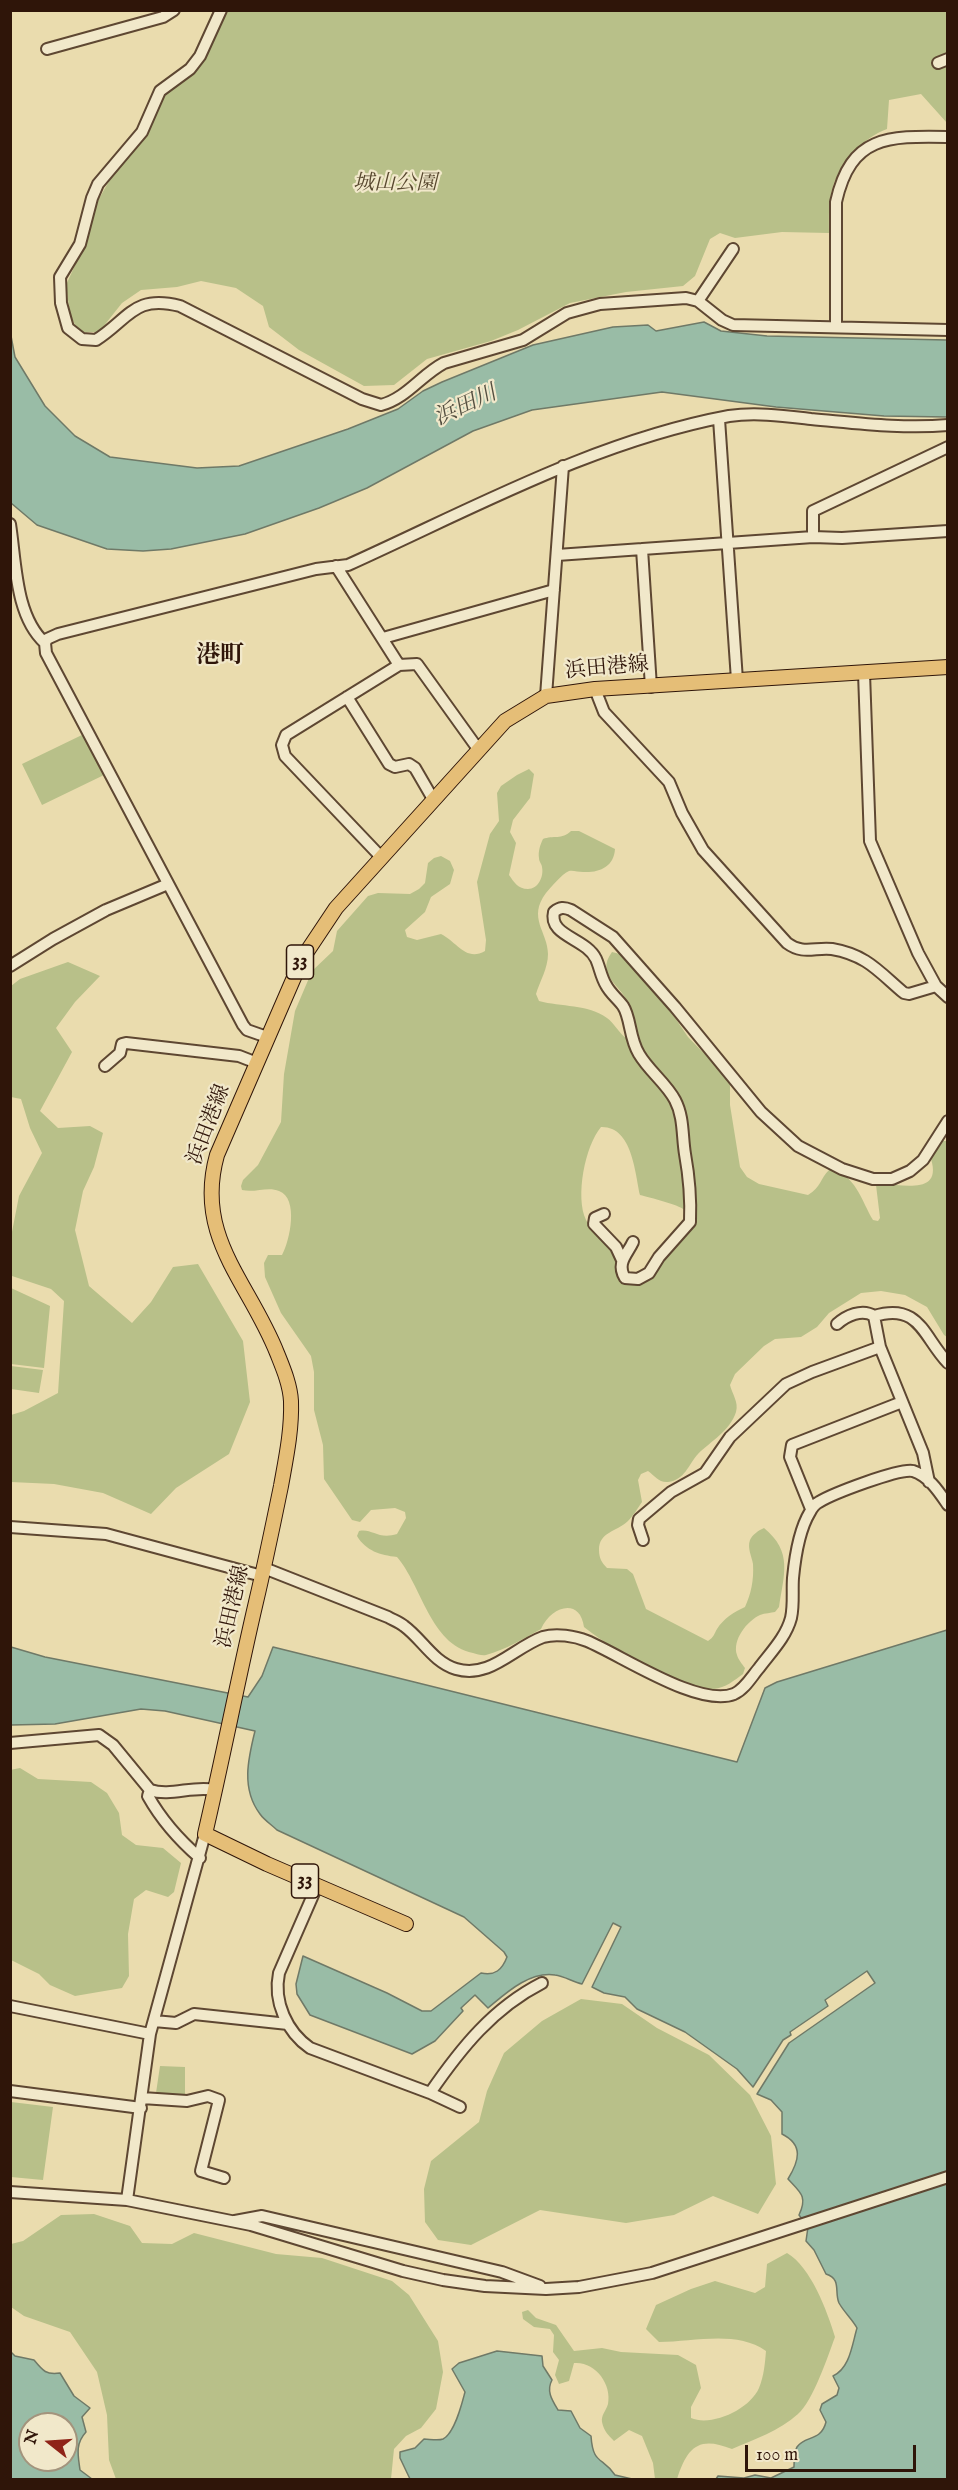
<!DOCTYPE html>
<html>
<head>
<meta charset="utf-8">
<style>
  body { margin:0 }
  #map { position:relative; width:958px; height:2490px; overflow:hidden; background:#eadcae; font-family:"IM FELL English",serif }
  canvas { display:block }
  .frame { position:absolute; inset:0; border:12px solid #2f1509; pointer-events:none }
  .north { position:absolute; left:18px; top:2412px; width:60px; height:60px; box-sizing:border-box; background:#f1e8ca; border:2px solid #a3947d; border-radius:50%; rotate:287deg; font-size:16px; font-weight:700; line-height:24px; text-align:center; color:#2f1509 }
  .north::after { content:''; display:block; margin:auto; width:21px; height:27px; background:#8f2418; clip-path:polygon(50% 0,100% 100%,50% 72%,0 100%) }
  .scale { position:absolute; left:745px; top:2445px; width:171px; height:27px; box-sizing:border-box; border:3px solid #2f1509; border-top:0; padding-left:8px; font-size:18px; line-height:21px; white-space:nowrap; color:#2f1509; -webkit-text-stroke:4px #f1e8ca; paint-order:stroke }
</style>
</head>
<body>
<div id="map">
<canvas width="958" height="2490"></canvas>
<div class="frame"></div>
<div class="north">N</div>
<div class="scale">100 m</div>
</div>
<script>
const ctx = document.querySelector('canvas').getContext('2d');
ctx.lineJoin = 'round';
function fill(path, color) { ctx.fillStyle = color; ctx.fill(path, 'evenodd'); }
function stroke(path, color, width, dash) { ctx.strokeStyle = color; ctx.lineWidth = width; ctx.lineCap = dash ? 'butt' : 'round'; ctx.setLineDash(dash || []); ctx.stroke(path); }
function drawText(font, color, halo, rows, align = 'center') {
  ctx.font = font + ' "IM FELL English","Noto Serif JP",serif'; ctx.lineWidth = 4.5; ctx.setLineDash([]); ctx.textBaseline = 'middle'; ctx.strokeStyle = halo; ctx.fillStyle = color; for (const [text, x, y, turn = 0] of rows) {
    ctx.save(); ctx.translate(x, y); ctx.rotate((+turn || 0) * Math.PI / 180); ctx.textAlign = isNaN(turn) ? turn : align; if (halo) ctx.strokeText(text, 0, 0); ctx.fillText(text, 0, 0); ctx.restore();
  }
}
fill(new Path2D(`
  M 226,11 L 947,11 L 947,123 L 921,94 L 889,100 L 887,129 C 864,137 841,162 833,186 C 828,201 829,217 829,233 L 782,232 L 735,238 L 720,233 L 710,239 L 695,276 L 683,286 L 626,292 L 570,303 L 518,330 L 491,341 L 427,359 L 394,385 L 364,386 L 299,350 L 269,327 L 263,306 L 236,288 L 201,281 L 177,287 L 141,290 L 122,303 L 99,332 L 82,332 L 75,325 L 70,314 L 66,285 L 81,252 L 95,206 L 109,181 L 144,135 L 158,103 L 165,93 L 201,61 Z
  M 84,734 L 104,775 L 42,805 L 22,764 Z
  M 529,769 L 534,774 L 530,798 L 513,820 L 510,832 L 516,843 L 509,875 C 514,882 518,889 528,889 C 538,889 544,877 542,867 C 542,864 539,862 539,858 C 538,852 540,845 543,839 C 553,835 562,840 571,831 L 579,831 L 615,849 C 614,867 599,873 583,872 C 578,872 573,870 569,871 C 562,874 551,887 546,893 C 527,918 548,932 548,954 C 548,968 540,981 536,994 L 539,1001 C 561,1007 588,1004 607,1018 C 614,1023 619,1033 626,1038 L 633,1033 C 632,1023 632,1013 628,1003 C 621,985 595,975 612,952 L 624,955 L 634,970 L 661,997 L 688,1037 L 730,1080 L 730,1105 L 740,1167 L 747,1177 L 759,1184 L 808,1195 C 821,1187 820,1179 829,1170 C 855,1172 862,1202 873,1220 L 878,1221 L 880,1218 L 876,1185 C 897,1182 943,1198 931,1159 L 943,1141 L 947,1141 L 947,1337 L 944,1335 L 927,1307 L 905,1295 L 881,1291 L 861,1293 L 829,1313 L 817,1327 L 801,1337 L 775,1339 L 764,1346 L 735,1374 L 730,1385 C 732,1394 739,1402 736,1412 C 730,1431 711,1441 698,1454 C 688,1465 685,1480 668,1482 C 659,1483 655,1476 648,1471 L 641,1474 L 638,1480 L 642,1502 C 638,1508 633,1516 628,1521 C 616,1532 599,1532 599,1550 C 599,1558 602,1563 607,1568 L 627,1569 L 633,1574 L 646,1609 L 708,1641 C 714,1637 714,1634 717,1629 C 724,1618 734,1612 745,1607 C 751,1594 754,1580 753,1564 C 752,1557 747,1548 750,1540 C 752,1535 759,1530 764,1528 C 793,1552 784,1574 779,1607 L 775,1612 C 771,1613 765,1613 760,1615 C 747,1621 732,1640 737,1655 C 738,1659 742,1664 745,1668 L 743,1674 C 735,1680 725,1688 714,1689 C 681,1691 610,1648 584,1627 C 580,1597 551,1606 541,1629 C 525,1638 505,1650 486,1655 C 482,1656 477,1654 473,1653 C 430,1644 422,1586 397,1557 C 380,1555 366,1551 357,1536 L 359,1531 C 372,1528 378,1540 397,1534 L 406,1518 L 405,1512 L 395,1508 L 371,1510 L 360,1522 L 352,1520 L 324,1479 L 323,1445 L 314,1410 L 314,1372 L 311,1356 L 281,1313 L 265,1277 L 264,1263 L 268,1255 L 282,1255 C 290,1241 299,1198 279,1191 C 268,1186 255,1193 242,1190 L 241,1186 L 243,1180 L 258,1165 L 281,1122 L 284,1074 L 295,1011 L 312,971 L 333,951 L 337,931 L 368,896 L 378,893 L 410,894 L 419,889 L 425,883 L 428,863 L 434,858 L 441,856 L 450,861 L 454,870 L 450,884 L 431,897 L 425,912 L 405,930 L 407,937 L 417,940 L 441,934 C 457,942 466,962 485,951 L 486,940 L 477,882 L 490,834 L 499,821 L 497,793 L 501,786 L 517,775 ZM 601,1127 C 632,1126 635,1172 640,1195 C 651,1198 677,1204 685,1210 L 685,1232 L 660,1259 L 629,1283 C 615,1277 614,1269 617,1255 C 607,1244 593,1234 586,1220 C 575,1197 585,1146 601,1127 Z
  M 68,962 L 100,976 L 75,1002 L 56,1028 L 72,1052 L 40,1111 L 58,1128 L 90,1126 L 103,1133 L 94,1167 L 83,1191 L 75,1230 L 89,1286 L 132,1323 L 151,1302 L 173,1267 L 198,1264 L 243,1341 L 250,1402 L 229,1454 L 176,1488 L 151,1514 L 103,1493 L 54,1484 L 11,1482 L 11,1415 L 24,1411 L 58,1393 L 64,1301 L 51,1289 L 12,1276 L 11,1273 L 11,1237 L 19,1196 L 42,1153 L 30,1128 L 21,1099 L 11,1097 L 11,986 L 20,979 Z
  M 11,1288 L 50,1306 L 44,1368 L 11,1364 Z
  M 11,1366 L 43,1370 L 39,1393 L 11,1389 Z
  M 20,1768 L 38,1779 L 91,1782 L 107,1793 L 119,1813 L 122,1835 L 136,1845 L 163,1848 L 181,1863 L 174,1892 L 168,1897 L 146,1890 L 134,1899 L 128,1934 L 129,1976 L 122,1988 L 75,1996 L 50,1985 L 39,1974 L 11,1960 L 10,1770 Z
  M 581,1999 L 622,2004 L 657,2028 L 709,2055 L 750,2095 L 771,2136 L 776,2184 L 758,2214 L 713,2196 L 674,2215 L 626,2223 L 540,2210 L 471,2245 L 438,2240 L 425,2222 L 424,2189 L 431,2161 L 479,2122 L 487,2091 L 504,2053 L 542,2021 Z
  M 160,2066 L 185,2067 L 185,2095 L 156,2093 Z
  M 11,2102 L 53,2107 L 43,2180 L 11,2177 Z
  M 94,2214 L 130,2226 L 142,2243 L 172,2244 L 194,2233 L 276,2254 L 322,2258 L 392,2281 L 409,2295 L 438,2341 L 443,2372 L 436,2409 L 421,2428 L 406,2436 L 394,2449 L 391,2479 L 116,2479 L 109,2460 L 107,2415 L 97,2372 L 70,2332 L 24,2316 L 11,2307 L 11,2244 L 23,2241 L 61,2215 Z
  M 787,2253 C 811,2267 827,2311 835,2337 C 828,2356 813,2401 798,2414 C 779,2431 755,2439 732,2449 C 698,2435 687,2448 677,2479 L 655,2479 L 653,2463 L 642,2436 L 629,2430 L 614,2441 C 608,2435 604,2431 602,2422 C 601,2415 606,2411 608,2404 C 612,2384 595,2361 574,2363 L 569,2381 L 559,2384 L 555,2375 L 559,2360 L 553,2352 L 554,2335 L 550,2329 L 534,2327 L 523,2319 L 522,2312 L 528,2310 L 536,2318 L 556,2325 L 574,2351 L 602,2348 L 621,2352 L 678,2355 L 696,2365 L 701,2388 L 691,2407 L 691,2418 C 712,2427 750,2409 759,2388 C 764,2376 765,2363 766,2351 C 736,2330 694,2342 659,2342 L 646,2329 L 656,2305 L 691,2289 L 715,2281 L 755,2293 L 765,2287 L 767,2264 Z`), '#b8c089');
const water = new Path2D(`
  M 704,322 L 721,331 L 767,336 L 947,340 L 947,417 L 884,416 L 776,407 L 662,392 L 532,410 L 473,431 L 367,488 L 319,508 L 245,534 L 171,549 L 143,551 L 107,549 L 37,525 L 11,503 L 11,336 L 15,357 L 45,406 L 75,436 L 110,457 L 197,468 L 239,466 L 348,429 L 398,409 L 423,391 L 442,382 L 533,345 L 613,327 L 648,325 L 656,331 Z
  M 947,1630 L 947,2479 L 716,2479 L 718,2476 L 744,2478 L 755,2475 L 771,2478 L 794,2467 C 794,2461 794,2452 797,2447 C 805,2435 821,2442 826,2422 L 820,2410 L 822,2404 L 837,2395 L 839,2388 L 833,2376 C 850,2368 852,2345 857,2328 C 852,2319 844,2312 839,2303 C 834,2292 842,2279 826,2274 L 814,2250 L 806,2241 L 808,2227 L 799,2215 C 808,2196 800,2192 788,2179 C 799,2161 804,2145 782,2134 L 782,2112 L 771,2100 L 757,2094 L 789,2043 L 875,1983 L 867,1971 L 825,2000 L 828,2006 L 790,2032 L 791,2035 L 783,2040 L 753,2087 L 737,2069 L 685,2032 L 637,2009 L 625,1997 L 604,1993 L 592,1987 L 621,1927 L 613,1923 L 582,1984 C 573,1982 564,1976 555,1975 C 529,1971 505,1994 488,2008 L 475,1995 L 461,2008 L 463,2011 L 435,2041 L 412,2054 L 310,2015 L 297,1994 L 296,1984 L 303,1956 L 387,1993 L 422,2011 L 431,2011 L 481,1973 C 495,1976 502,1970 507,1957 L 504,1952 L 464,1917 L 277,1830 C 272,1825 264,1820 260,1814 C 241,1789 248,1759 255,1731 L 165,1711 L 141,1709 L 55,1724 L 11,1725 L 11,1647 L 45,1657 L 248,1697 L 262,1676 L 273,1647 L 737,1762 L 765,1688 L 777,1682 Z
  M 497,2351 L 542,2356 L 543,2366 L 552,2380 C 546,2391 552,2400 558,2410 L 571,2411 L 580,2428 L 591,2436 C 593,2465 602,2456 615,2475 L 632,2479 L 410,2479 L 400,2458 L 400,2452 L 415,2448 L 424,2439 C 429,2439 438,2441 443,2439 C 455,2433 462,2403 465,2392 L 452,2369 L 459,2363 Z
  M 11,2352 L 15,2356 L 34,2360 C 43,2371 46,2375 60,2373 L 74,2396 L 90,2408 L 82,2417 L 86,2432 C 75,2444 78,2455 80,2470 L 92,2479 L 11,2479 ZM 30,2424 L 66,2424 L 66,2460 L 30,2460 Z`);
fill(water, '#99bca6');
stroke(water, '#6f7967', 1.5);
const minor = new Path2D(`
  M 221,10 L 200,56 L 190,69 L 160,91 L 142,132 L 98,184 L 92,198 L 80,244 L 60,277 L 61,303 L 68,328 L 82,339 L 96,340 C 129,319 134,294 180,306 L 362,399 L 381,405 C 407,398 421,375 444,363 L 523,340 L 567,313 L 600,304 L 686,298 L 698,301 L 722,320 L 733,325 L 948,330
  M 47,49 L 163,17 L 174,10
  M 938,63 L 948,59
  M 698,301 L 733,249
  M 836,327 L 836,202 C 851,135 888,136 948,137
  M 719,419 L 737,680
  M 10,524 C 16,562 15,616 45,643
  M 813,537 L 813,511 L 948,447
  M 642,549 L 651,687
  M 557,555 L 813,537 L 842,538 L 948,531
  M 336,566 L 399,665
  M 383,638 L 554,590
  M 864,673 L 870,841 L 918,953 L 936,986 L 948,997
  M 595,689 L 604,712 L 669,782 L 682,813 L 703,850 L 787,943 C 803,955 815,947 832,949 C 867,955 879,972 904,993 L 909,994 L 936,986
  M 546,696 L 563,466
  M 347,697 L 389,764 L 395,767 L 409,764 L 415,768 L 433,799
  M 381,857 L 285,756 L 282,745 L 286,735 L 399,665 L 417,664 L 478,749
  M 10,966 L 53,939 L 106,910 L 168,884
  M 267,1037 L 247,1030 L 243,1025 L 46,653 L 45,643 L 47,639 L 58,634 L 316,569 L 348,565 C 472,509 595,441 729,416 C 756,412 785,416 811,419 C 857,423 902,429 948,425
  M 105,1066 L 120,1053 L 122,1044 L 126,1043 L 239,1056 L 257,1063
  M 604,1214 L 595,1218 L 594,1224 L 616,1247 L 622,1260
  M 633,1242 C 627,1255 616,1263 625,1278 L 638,1279 L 649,1273 L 659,1257 L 690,1222 C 691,1199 689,1176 685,1154 C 682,1136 684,1117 675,1100 C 666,1083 649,1071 639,1054 C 629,1038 631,1018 623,1006 C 618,999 610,993 606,985 C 601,977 600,968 596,959 C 586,938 548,936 554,912 C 560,907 564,907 571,910 L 613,937 L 675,1007 L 761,1112 L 798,1146 L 842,1169 L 873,1179 L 892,1179 L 910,1171 L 923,1160 L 948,1121
  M 837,1324 C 846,1316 862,1308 874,1316
  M 929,1482 L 923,1453 L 880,1347 L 874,1316 C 920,1302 923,1337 948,1363
  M 811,1509 L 790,1457 L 792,1445 L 902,1402
  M 10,1527 L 106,1534 L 262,1576
  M 643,1540 L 638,1525 L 639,1519 L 671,1492 L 705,1473 L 730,1437 L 786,1384 L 812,1372 L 880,1347
  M 264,1568 L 388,1617 C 393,1620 399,1622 404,1626 C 422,1639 433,1662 456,1669 C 490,1679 513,1648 543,1637 C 556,1633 575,1636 587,1641 C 621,1655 699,1708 734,1694 C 745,1689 752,1676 759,1668 C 771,1652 786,1637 791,1618 C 794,1605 792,1591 793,1578 C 795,1557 799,1530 810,1512 C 812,1508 815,1504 819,1502 C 832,1494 899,1468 913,1471 C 929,1476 939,1492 948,1505
  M 10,1743 L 99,1735 L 113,1745 L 150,1790 C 171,1797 193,1785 215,1790
  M 150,1790 L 148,1796 C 162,1821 178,1839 200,1858
  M 317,1886 L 279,1973 C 273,2002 287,2032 310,2048 L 430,2093 C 461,2048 493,2008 542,1983
  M 10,2006 L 150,2034
  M 154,2021 L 176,2023 L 194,2014 L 288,2024
  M 10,2091 L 141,2108
  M 430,2093 L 460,2107
  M 142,2098 L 187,2101 L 208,2096 L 219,2100 L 201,2171 L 224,2178
  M 10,2192 L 127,2200 L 251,2225 L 403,2271 L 443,2280 L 485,2286 L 546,2289 L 579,2287 L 652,2273 L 948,2177
  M 127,2200 L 150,2034 L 205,1834
  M 235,2221 L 262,2216 L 502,2272 L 540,2286`);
const major = new Path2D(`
  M 406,1924 L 267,1864 L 205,1834 C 223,1757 238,1679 256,1602 C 265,1564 273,1525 281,1486 C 286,1458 292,1430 291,1401 C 290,1384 283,1368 277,1353 C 249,1282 194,1237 217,1155 L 302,959 L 336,908 L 505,721 L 546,696 L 595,689 L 948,667`);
stroke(minor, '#5e4732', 14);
stroke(major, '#2f1509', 16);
stroke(minor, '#f1e8ca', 10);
stroke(major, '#e5be77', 14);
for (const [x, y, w] of [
  [300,962,27],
  [305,1881,27]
]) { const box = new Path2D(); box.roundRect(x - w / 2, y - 17, w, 34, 4.5); ctx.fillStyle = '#f1e8ca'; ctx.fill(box); stroke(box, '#2f1509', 1.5); }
drawText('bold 20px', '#2f1509', null, [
  ["33",300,962],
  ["33",305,1881]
]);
drawText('italic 21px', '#58482f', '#f1e8ca', [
  ["城山公園",395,185]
]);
drawText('21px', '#2f1509', '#f1e8ca', [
  ["浜田港線",607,669,-5],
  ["浜田港線",210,1125,-69],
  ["浜田港線",234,1607,-77]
]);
drawText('italic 22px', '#544f40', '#f1e8ca', [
  ["浜田川",466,407,-25]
]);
drawText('bold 24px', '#2f1509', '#f1e8ca', [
  ["港町",220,657]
]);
</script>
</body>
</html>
